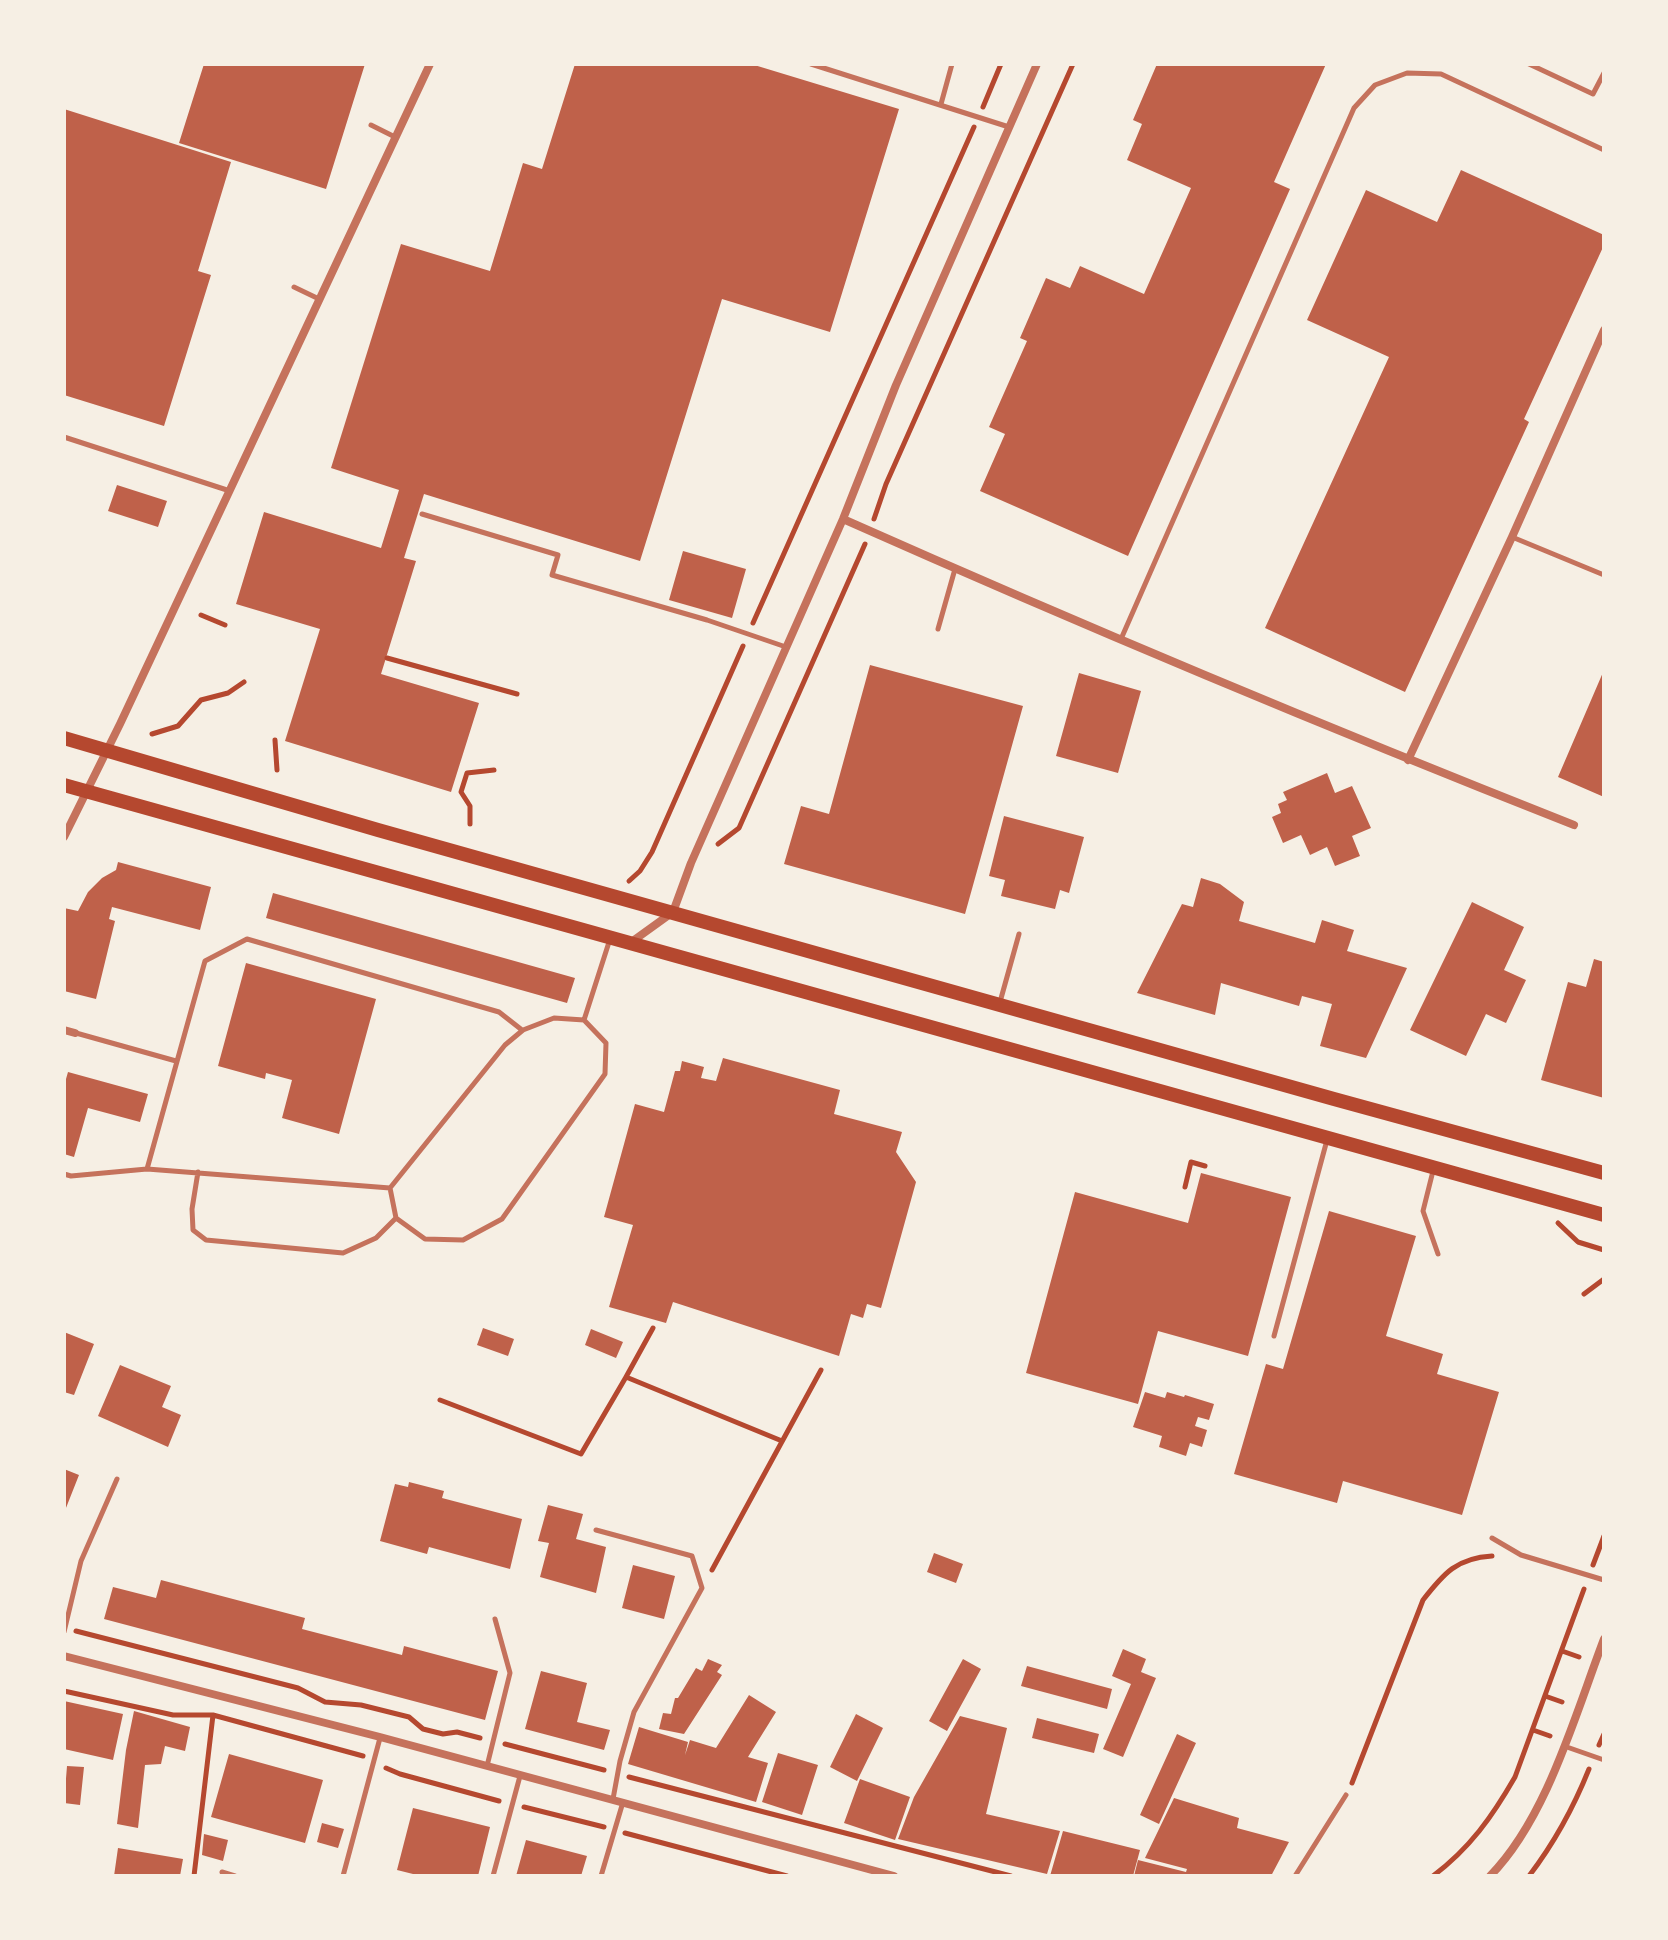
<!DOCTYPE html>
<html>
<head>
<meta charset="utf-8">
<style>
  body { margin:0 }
  #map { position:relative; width:1668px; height:1940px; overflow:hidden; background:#f6efe4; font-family:"PT Serif",serif }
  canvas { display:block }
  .frame { position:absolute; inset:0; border:66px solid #f6efe4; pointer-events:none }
</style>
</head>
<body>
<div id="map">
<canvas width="1668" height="1940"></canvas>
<div class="frame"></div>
</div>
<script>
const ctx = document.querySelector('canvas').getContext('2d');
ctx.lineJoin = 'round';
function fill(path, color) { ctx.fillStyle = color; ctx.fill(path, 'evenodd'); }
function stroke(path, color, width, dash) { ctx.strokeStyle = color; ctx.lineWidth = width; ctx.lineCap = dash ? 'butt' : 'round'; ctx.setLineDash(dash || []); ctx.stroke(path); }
fill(new Path2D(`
  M 204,64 L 365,64 L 326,189 L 179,143 Z
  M 575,64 L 751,64 L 899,109 L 830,332 L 722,299 L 640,561 L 424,494 L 404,558 L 416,561 L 381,674 L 479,703 L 451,792 L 285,741 L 320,629 L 236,604 L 264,512 L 381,548 L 399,490 L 331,468 L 401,244 L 490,271 L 523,163 L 542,169 Z
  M 1157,64 L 1326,64 L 1274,182 L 1290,189 L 1128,556 L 980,491 L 1005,434 L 989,427 L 1027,341 L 1020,338 L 1046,278 L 1070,288 L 1080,266 L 1144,294 L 1191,188 L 1127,160 L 1142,124 L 1133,120 Z
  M 64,109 L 231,162 L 198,271 L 211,275 L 164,426 L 64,395 Z
  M 1461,170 L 1604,235 L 1604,245 L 1524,419 L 1529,422 L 1405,692 L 1265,628 L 1389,357 L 1307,320 L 1366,190 L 1437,222 Z
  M 117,485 L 167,501 L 158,527 L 108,511 Z
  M 683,551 L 746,569 L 732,618 L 669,600 Z
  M 870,665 L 1023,706 L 965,914 L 784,864 L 801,806 L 829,814 Z
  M 1604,670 L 1604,797 L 1558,777 Z
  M 1079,673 L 1141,691 L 1118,773 L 1056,756 Z
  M 1327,773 L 1335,793 L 1352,786 L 1371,828 L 1352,836 L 1360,856 L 1335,866 L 1327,847 L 1310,855 L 1301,835 L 1283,843 L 1272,817 L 1281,813 L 1278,804 L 1287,800 L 1283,792 Z
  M 1004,816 L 1084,837 L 1069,893 L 1060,890 L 1055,909 L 1001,896 L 1005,880 L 989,876 Z
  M 118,862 L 211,887 L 200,930 L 112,907 L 109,919 L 115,921 L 96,999 L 64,991 L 64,908 L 78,911 L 88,892 L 102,878 L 116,870 Z
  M 1201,878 L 1220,884 L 1244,902 L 1239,921 L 1315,943 L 1322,920 L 1354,930 L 1347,951 L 1407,968 L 1366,1058 L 1320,1046 L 1332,1004 L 1302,996 L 1299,1006 L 1221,983 L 1215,1015 L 1137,993 L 1182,904 L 1193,907 Z
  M 273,893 L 575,978 L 567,1003 L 266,918 Z
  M 1472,902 L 1524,927 L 1504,970 L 1526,980 L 1506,1023 L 1486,1014 L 1466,1056 L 1410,1030 Z
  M 1594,959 L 1604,962 L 1604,1098 L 1541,1080 L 1568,982 L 1586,987 Z
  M 246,963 L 376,999 L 339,1134 L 282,1118 L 292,1080 L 266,1073 L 265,1079 L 218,1066 Z
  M 723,1058 L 840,1090 L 834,1114 L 902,1132 L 896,1152 L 916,1182 L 881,1308 L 867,1304 L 863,1318 L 851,1314 L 839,1356 L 673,1302 L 666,1323 L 609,1307 L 633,1225 L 604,1217 L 635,1104 L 664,1112 L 675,1071 L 680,1071 L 682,1061 L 704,1067 L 701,1078 L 716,1081 Z
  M 68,1072 L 148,1094 L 140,1122 L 88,1108 L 74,1157 L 64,1154 L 64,1086 Z
  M 1201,1173 L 1291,1197 L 1248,1356 L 1158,1331 L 1138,1404 L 1026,1373 L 1075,1192 L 1188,1223 Z
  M 1329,1211 L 1416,1236 L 1386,1336 L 1443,1354 L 1437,1374 L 1499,1392 L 1462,1515 L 1343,1481 L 1337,1503 L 1234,1474 L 1266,1364 L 1283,1369 Z
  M 483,1328 L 514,1339 L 508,1356 L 477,1345 Z
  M 591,1329 L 623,1342 L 616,1358 L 585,1345 Z
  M 64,1332 L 94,1344 L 74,1395 L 64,1392 Z
  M 120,1365 L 171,1386 L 162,1407 L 181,1415 L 168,1447 L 98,1416 Z
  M 1145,1392 L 1165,1398 L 1167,1392 L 1184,1397 L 1185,1395 L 1214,1404 L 1209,1420 L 1198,1417 L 1195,1426 L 1207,1430 L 1202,1447 L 1190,1443 L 1186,1456 L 1159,1447 L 1162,1436 L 1133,1427 Z
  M 64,1469 L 79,1475 L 64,1513 Z
  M 409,1482 L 444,1491 L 442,1498 L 522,1519 L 510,1569 L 429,1547 L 427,1554 L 380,1541 L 395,1484 L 408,1487 Z
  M 548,1505 L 583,1514 L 576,1539 L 606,1547 L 596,1593 L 540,1577 L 549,1543 L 538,1541 Z
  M 934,1553 L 963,1564 L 956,1583 L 927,1572 Z
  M 633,1565 L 675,1576 L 664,1619 L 622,1608 Z
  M 161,1580 L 305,1618 L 302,1629 L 402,1655 L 404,1646 L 498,1671 L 485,1720 L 104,1619 L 113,1587 L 156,1598 Z
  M 1123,1649 L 1146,1659 L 1141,1672 L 1156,1678 L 1123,1757 L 1103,1749 L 1131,1684 L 1112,1676 Z
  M 708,1659 L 722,1665 L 717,1672 L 722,1675 L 684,1734 L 659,1729 L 663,1713 L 671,1714 L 675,1698 L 678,1698 L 696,1668 L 702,1671 Z
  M 963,1659 L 981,1669 L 947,1731 L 929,1721 Z
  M 1027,1666 L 1112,1689 L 1107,1709 L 1021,1686 Z
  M 541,1671 L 587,1683 L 577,1722 L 610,1730 L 604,1750 L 525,1729 Z
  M 749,1695 L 776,1712 L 748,1757 L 768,1763 L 756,1802 L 628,1764 L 639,1727 L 688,1742 L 685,1755 L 690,1740 L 716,1748 Z
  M 64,1701 L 123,1714 L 113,1760 L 64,1749 Z
  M 134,1711 L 190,1727 L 185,1751 L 165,1746 L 161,1764 L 145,1765 L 138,1828 L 117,1824 L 126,1750 Z
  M 856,1714 L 883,1728 L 857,1781 L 830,1767 Z
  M 960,1716 L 1007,1728 L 986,1814 L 1060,1831 L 1047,1874 L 898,1839 L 914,1797 Z
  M 1037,1718 L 1099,1734 L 1094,1753 L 1032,1738 Z
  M 1177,1734 L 1196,1743 L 1159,1824 L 1140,1815 Z
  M 778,1753 L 818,1765 L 802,1815 L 762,1802 Z
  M 229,1754 L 323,1780 L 305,1843 L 211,1817 Z
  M 67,1766 L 84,1767 L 80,1805 L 64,1803 Z
  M 860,1779 L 910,1797 L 895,1840 L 844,1823 Z
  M 1174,1798 L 1239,1818 L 1237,1828 L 1289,1842 L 1271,1876 L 1134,1876 L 1138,1860 L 1186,1872 L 1187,1869 L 1145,1858 Z
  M 413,1808 L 490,1827 L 478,1876 L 421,1876 L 397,1870 Z
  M 322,1823 L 344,1829 L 338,1848 L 317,1842 Z
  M 1063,1831 L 1140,1850 L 1133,1876 L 1050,1876 Z
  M 204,1834 L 228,1840 L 223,1861 L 202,1855 Z
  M 526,1840 L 587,1856 L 581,1876 L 516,1876 Z
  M 118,1848 L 183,1859 L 180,1876 L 114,1876 Z`), '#bf614a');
stroke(new Path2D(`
  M 983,107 L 1001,64
  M 874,519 L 886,484 L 1073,64
  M 201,615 L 225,625
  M 753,623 L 974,127
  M 387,658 L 517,694
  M 152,734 L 178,726 L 201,700 L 228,693 L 244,682
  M 275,740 L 277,770
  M 470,824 L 470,806 L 461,792 L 467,773 L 494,770
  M 718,844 L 739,828 L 865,544
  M 629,881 L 640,871 L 652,852 L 743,646
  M 1185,1187 L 1191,1162 L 1205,1166
  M 1558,1223 L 1578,1242 L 1604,1250
  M 1584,1294 L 1604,1279
  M 626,1377 L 653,1328
  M 440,1400 L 581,1454 L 626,1377 L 782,1441
  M 1593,1565 L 1604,1536
  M 712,1570 L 821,1370
  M 76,1631 L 298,1688 L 325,1702 L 361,1705 L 409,1717 L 423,1729 L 443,1734 L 457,1732 L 480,1738
  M 1562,1651 L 1579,1657
  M 64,1691 L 173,1715 L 213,1715 L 363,1756
  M 1545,1696 L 1562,1702
  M 1533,1730 L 1550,1736
  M 505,1744 L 604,1770
  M 1599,1745 L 1604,1734
  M 386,1768 L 400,1774 L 499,1801
  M 629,1777 L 1011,1876
  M 1352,1783 L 1423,1600 C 1444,1573 1457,1558 1492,1556
  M 524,1807 L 604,1827
  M 625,1833 L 787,1876
  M 194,1876 L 213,1715
  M 1433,1876 C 1470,1848 1492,1817 1515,1777 L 1584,1589
  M 1529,1876 C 1555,1842 1573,1809 1589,1769`), '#b5482f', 5);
stroke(new Path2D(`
  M 811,64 L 1009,127
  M 1529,64 L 1593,94 L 1604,73
  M 941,104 L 952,64
  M 371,125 L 395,137
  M 294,287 L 319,299
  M 64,437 L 230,491
  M 422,514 L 558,555 L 552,575 L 707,620 L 786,647
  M 1512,537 L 1604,575
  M 938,629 L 955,569
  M 1121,639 L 1354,108 L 1375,85 L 1407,73 L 1441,74 L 1604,150
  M 1000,1002 L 1019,934
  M 554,1018 L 584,1020 L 606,1043 L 605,1074 L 502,1219 L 463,1240 L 425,1239 L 396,1218 L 390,1188 L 505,1045 L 523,1030 Z
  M 584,1020 L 610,939
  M 76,1033 L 176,1061
  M 147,1169 L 205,961 L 247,939 L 499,1012 L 522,1030
  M 1433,1171 L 1423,1211 L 1438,1254
  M 198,1172 L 192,1209 L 193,1230 L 206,1240 L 343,1253 L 376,1238 L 396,1218
  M 64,1174 L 71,1176 L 147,1169 L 390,1188
  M 1274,1336 L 1327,1140
  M 596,1530 L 692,1556 L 702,1588 L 634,1712 L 620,1761 L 613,1799
  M 1492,1538 L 1521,1555 L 1604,1580
  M 64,1632 L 81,1561 L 117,1479
  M 1564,1746 L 1604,1760
  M 487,1766 L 510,1673 L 495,1619
  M 222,1872 L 235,1876
  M 343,1876 L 380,1738
  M 493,1876 L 520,1776
  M 601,1876 L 623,1802
  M 1295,1876 L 1346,1795`), '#c5725c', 5);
stroke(new Path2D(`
  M 843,519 C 1084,626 1328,728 1574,825
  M 1408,760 L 1512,537 L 1604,330
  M 64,837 L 120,724 L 430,64
  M 630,943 L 673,912 L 691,863 L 843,519 L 896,385 L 1037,64
  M 64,1030 L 75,1033
  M 64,1656 L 380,1737 L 894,1876
  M 1490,1876 C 1547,1818 1575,1715 1604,1639`), '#c5725c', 8);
stroke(new Path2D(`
  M 64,738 L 378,830 L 1334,1099 L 1604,1173
  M 64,785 L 1604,1215`), '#b5482f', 14);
</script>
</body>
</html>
